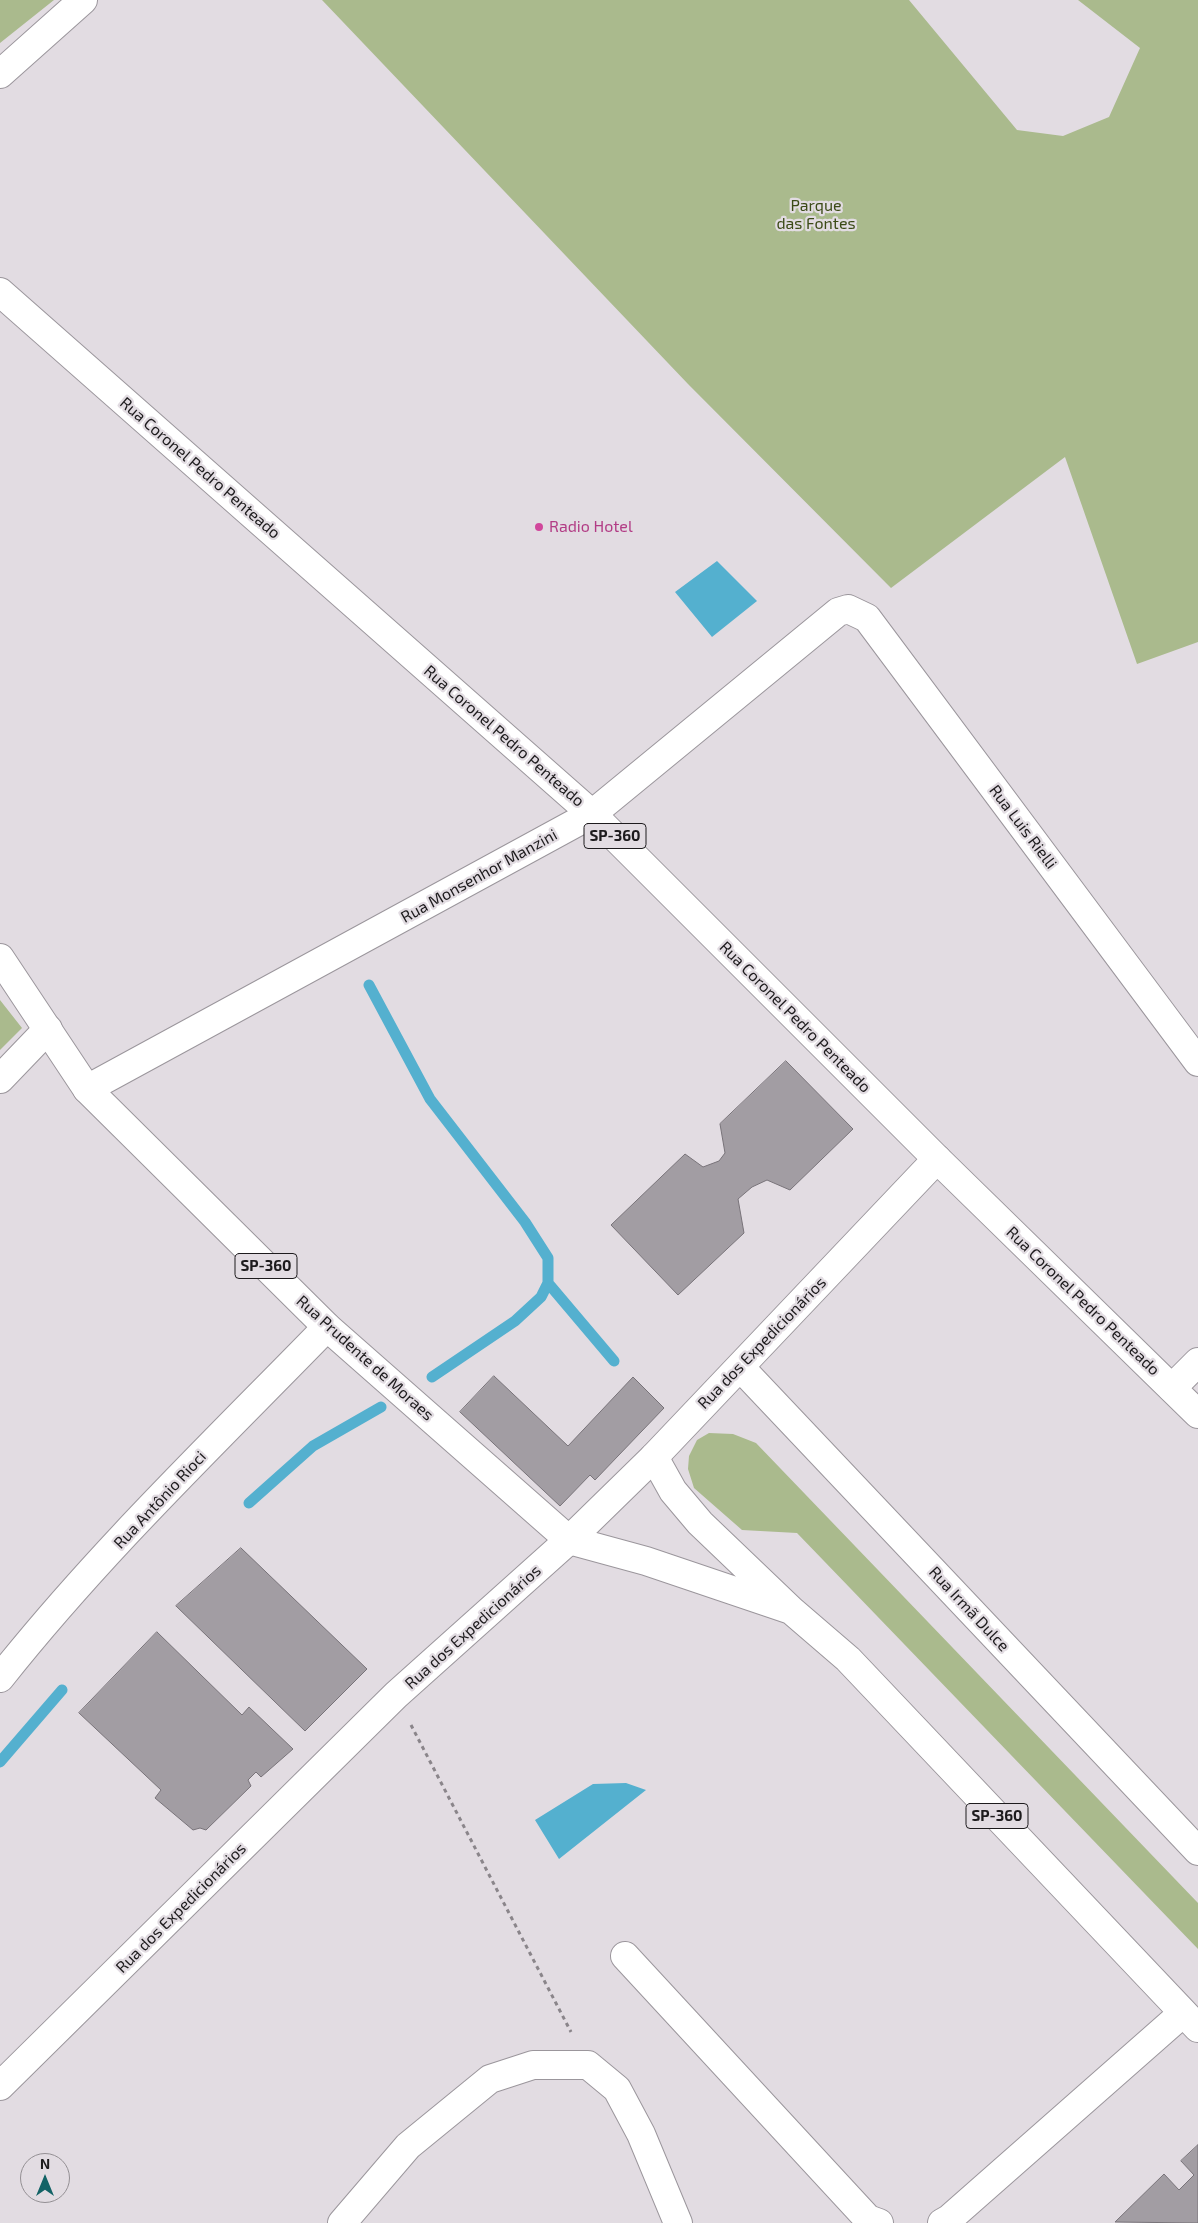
<!DOCTYPE html>
<html>
<head>
<meta charset="utf-8">
<style>
  body { margin:0 }
  #map { position:relative; width:1198px; height:2223px; overflow:hidden; background:#e2dce2; font-family:"Exo 2",sans-serif }
  canvas { display:block }
  .north { position:absolute; left:20px; top:2153px; width:50px; height:50px; box-sizing:border-box; background:#e2dce2; border:1px solid #938f93; border-radius:50%; rotate:0deg; font-size:14px; font-weight:700; line-height:20px; text-align:center; color:#1d1b1d }
  .north::after { content:''; display:block; margin:auto; width:18px; height:22px; background:#136366; clip-path:polygon(50% 0,100% 100%,50% 72%,0 100%) }
</style>
</head>
<body>
<div id="map">
<canvas width="1198" height="2223"></canvas>
<div class="north">N</div>
</div>
<script>
const ctx = document.querySelector('canvas').getContext('2d');
ctx.lineJoin = 'round';
function fill(path, color) { ctx.fillStyle = color; ctx.fill(path, 'evenodd'); }
function stroke(path, color, width, dash) { ctx.strokeStyle = color; ctx.lineWidth = width; ctx.lineCap = dash ? 'butt' : 'round'; ctx.setLineDash(dash || []); ctx.stroke(path); }
function drawText(font, color, halo, rows, align = 'center') {
  ctx.font = font + ' "Exo 2",sans-serif'; ctx.lineWidth = 4.5; ctx.setLineDash([]); ctx.textBaseline = 'middle'; ctx.strokeStyle = halo; ctx.fillStyle = color; for (const [text, x, y, turn = 0] of rows) {
    ctx.save(); ctx.translate(x, y); ctx.rotate((+turn || 0) * Math.PI / 180); ctx.textAlign = isNaN(turn) ? turn : align; if (halo) ctx.strokeText(text, 0, 0); ctx.fillText(text, 0, 0); ctx.restore();
  }
}
fill(new Path2D(`
  M 0,0 L 54,0 L 0,43 Z
  M 322,0 L 909,0 L 1017,130 L 1063,136 L 1109,117 L 1140,48 L 1078,0 L 1198,0 L 1198,642 L 1137,664 L 1065,457 L 891,588 L 688,384 Z
  M 0,1000 L 22,1028 L 0,1050 Z
  M 709,1433 L 733,1434 L 756,1443 L 1198,1903 L 1198,1949 L 797,1533 L 742,1530 L 694,1488 L 688,1469 L 689,1456 L 697,1440 Z`), '#aaba8d');
fill(new Path2D(`
  M 717,561 L 757,601 L 712,637 L 675,592 Z
  M 626,1783 L 646,1790 L 559,1859 L 535,1820 L 593,1784 Z`), '#54b0cf');
stroke(new Path2D(`
  M 369,985 L 430,1099 L 525,1222 L 548,1258 L 548,1283 L 541,1297 L 515,1321 L 432,1377
  M 548,1283 L 614,1361
  M 249,1503 L 313,1446 L 381,1407
  M 0,1762 L 62,1690`), '#54b0cf', 11);
const building = new Path2D(`
  M 786,1061 L 853,1129 L 790,1190 L 767,1180 L 752,1187 L 738,1199 L 744,1233 L 678,1295 L 611,1225 L 685,1154 L 703,1167 L 719,1161 L 725,1153 L 720,1124 Z
  M 494,1376 L 568,1446 L 633,1377 L 664,1408 L 595,1480 L 590,1475 L 560,1506 L 460,1412 Z
  M 241,1548 L 367,1669 L 305,1731 L 176,1606 Z
  M 157,1632 L 242,1715 L 249,1707 L 293,1749 L 261,1777 L 256,1772 L 248,1780 L 251,1786 L 206,1830 L 200,1828 L 193,1830 L 155,1798 L 161,1790 L 79,1713 Z
  M 1198,2145 L 1198,2223 L 1115,2222 L 1164,2174 L 1179,2190 L 1194,2175 L 1181,2161 Z`);
fill(building, '#a29da3');
stroke(building, '#787379', 1);
const minor = new Path2D(`
  M 0,74 L 83,0
  M 0,1079 L 48,1029
  M 87,1089 L 592,814 L 838,612 L 848,609 L 867,618 L 1198,1062
  M 740,1367 L 1198,1851
  M 1172,1388 L 1198,1362
  M 0,1678 C 99,1553 216,1441 327,1327
  M 625,1956 L 868,2219 L 879,2223
  M 0,2086 L 396,1695 L 569,1540 L 654,1457 L 937,1159
  M 342,2223 L 408,2146 L 490,2079 L 533,2065 L 588,2065 L 617,2089 L 641,2134 L 678,2223
  M 942,2223 L 949,2219 L 1183,2013`);
const primary = new Path2D(`
  M 0,292 L 592,814 L 937,1159 L 1198,1414
  M 0,958 L 87,1089 L 327,1327 L 569,1540 L 646,1561 L 791,1610
  M 654,1457 L 673,1491 L 700,1523 L 791,1610 L 848,1659 L 1198,2028`);
stroke(minor, '#9b969c', 30);
stroke(primary, '#9b969c', 30);
stroke(new Path2D(`
  M 411,1725 L 571,2032`), '#8a858a', 3, [4, 4]);
stroke(minor, '#fff', 28);
stroke(primary, '#fff', 28);
for (const [x, y, r, color] of [
  [539,527,5,"#d1479c"]
]) { const dot = new Path2D(); dot.arc(x, y, r, 0, 2 * Math.PI); ctx.fillStyle = color; ctx.fill(dot); stroke(dot, '#e2dce2', 2); }
for (const [x, y, w] of [
  [615,836,62],
  [266,1266,62],
  [997,1816,62]
]) { const box = new Path2D(); box.roundRect(x - w / 2, y - 12.5, w, 25, 4); ctx.fillStyle = '#e2dce2'; ctx.fill(box); stroke(box, '#1d1b1d', 1); }
drawText('bold 15px', '#1d1b1d', null, [
  ["SP-360",615,836],
  ["SP-360",266,1266],
  ["SP-360",997,1816]
]);
drawText('16px', '#3b4a16', '#e2dce2', [
  ["Parque",816,206],
  ["das Fontes",816,224]
]);
drawText('16px', '#1d1b1d', '#e2dce2', [
  ["Rua Coronel Pedro Penteado",200,468,41],
  ["Rua Coronel Pedro Penteado",504,736,41],
  ["Rua Luis Rielli",1023,827,53],
  ["Rua Monsenhor Manzini",479,876,-29],
  ["Rua Coronel Pedro Penteado",795,1017,45],
  ["Rua Coronel Pedro Penteado",1083,1301,44],
  ["Rua dos Expedicionários",762,1343,-46],
  ["Rua Prudente de Moraes",365,1358,42],
  ["Rua Antônio Rioci",160,1500,-47],
  ["Rua Irmã Dulce",969,1609,47],
  ["Rua dos Expedicionários",473,1627,-42],
  ["Rua dos Expedicionários",181,1908,-45]
]);
drawText('16px', '#b23c85', '#e2dce2', [
  ["Radio Hotel",549,527]
], 'left');
</script>
</body>
</html>
